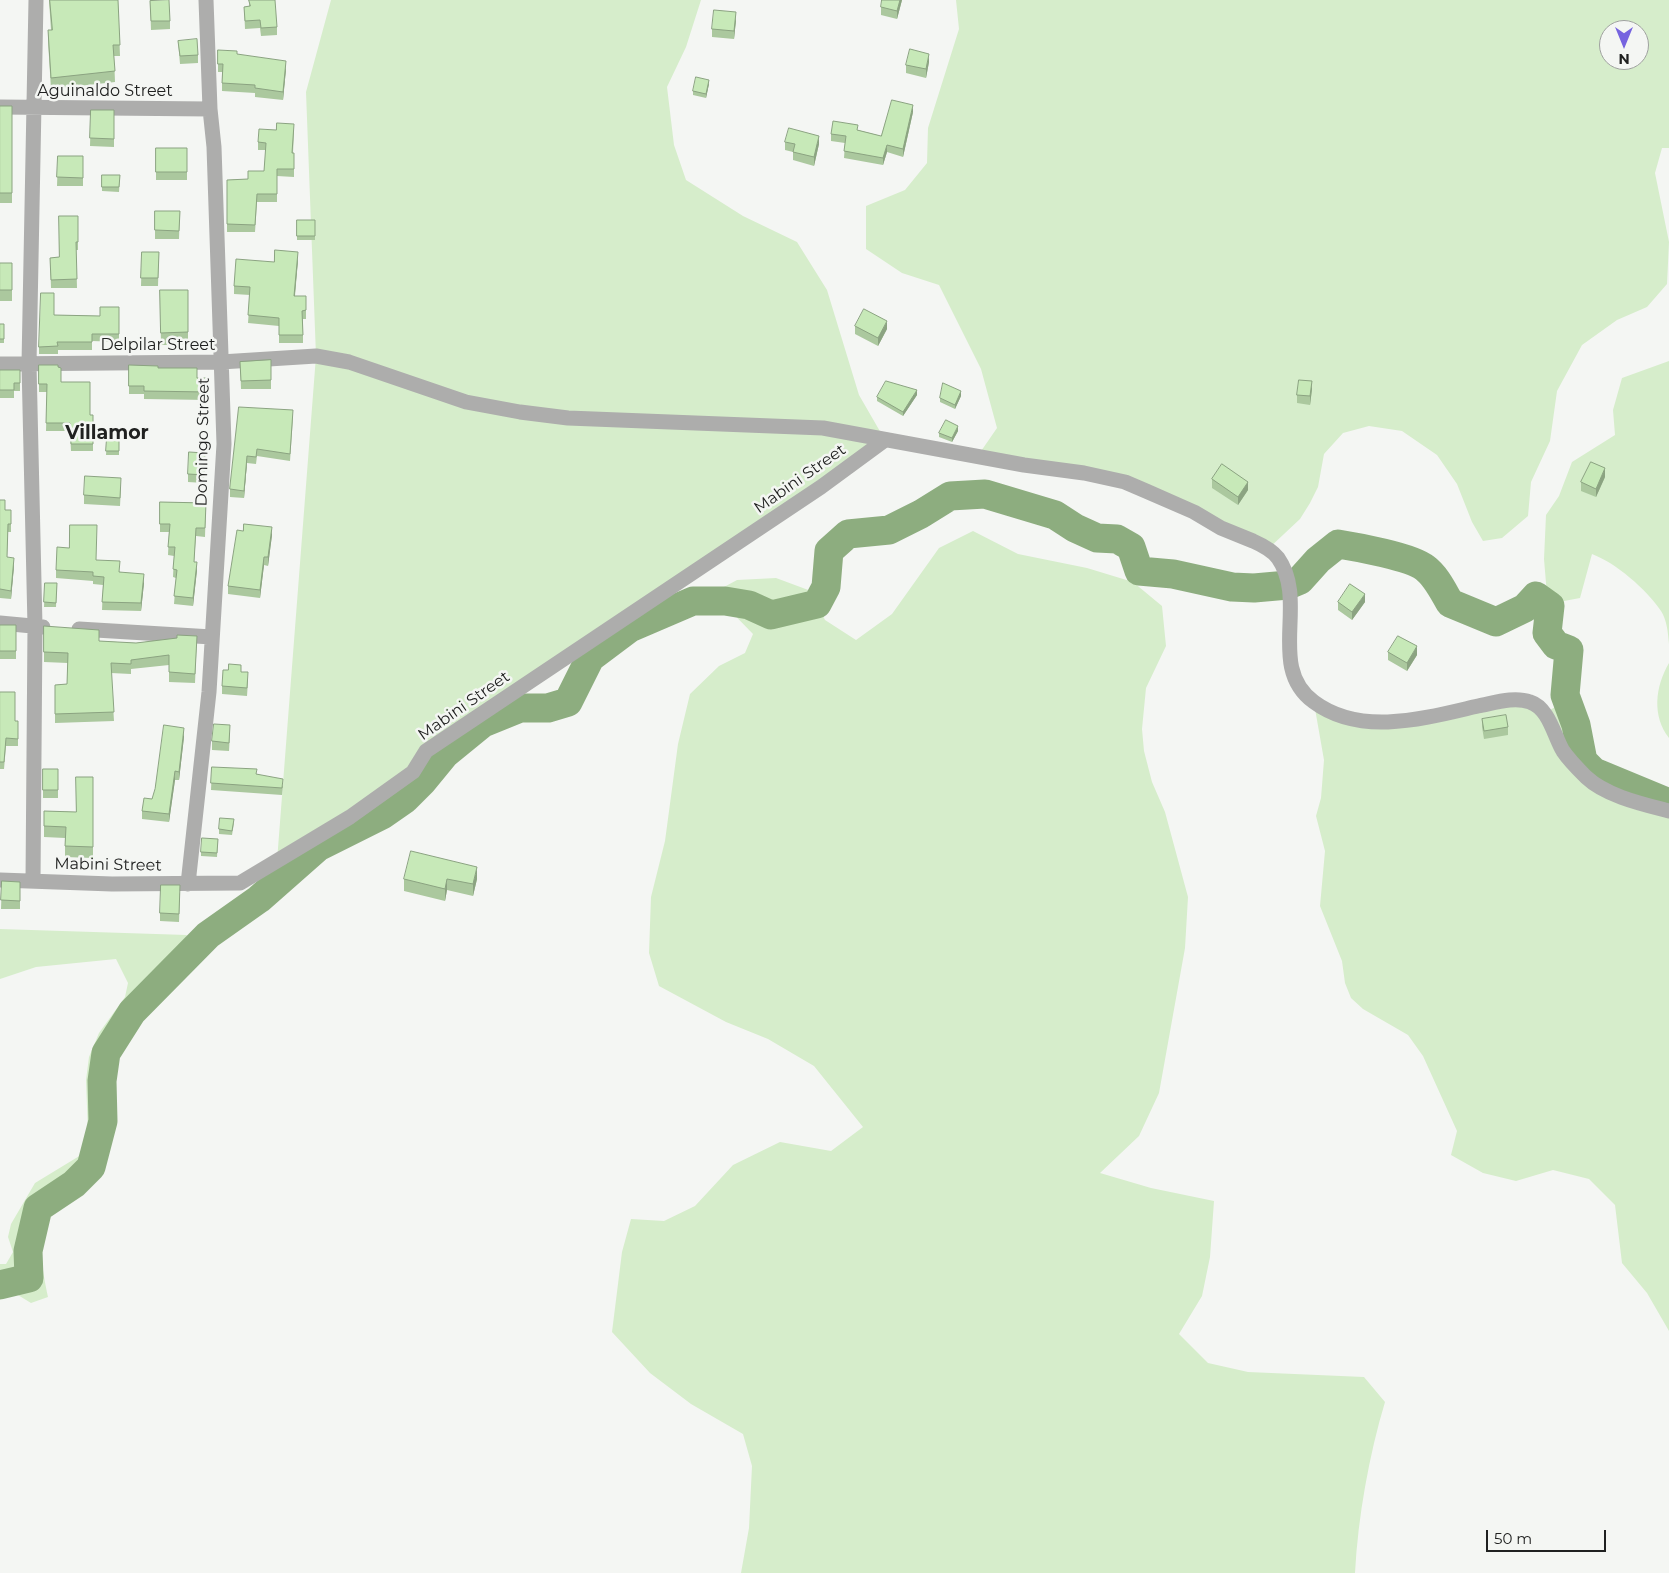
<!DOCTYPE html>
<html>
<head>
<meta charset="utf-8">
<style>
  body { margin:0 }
  #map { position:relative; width:1669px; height:1573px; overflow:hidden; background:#f4f6f3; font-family:Montserrat,sans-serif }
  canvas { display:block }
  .north { position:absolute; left:1599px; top:20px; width:50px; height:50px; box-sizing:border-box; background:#f4f6f3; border:1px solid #9fa19f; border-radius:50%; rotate:180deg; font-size:14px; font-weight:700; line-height:20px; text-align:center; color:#202120 }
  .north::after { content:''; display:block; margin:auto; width:18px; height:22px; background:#7664df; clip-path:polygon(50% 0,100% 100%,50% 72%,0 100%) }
  .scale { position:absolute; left:1486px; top:1530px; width:120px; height:22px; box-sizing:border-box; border:2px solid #202120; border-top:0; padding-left:6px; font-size:15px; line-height:18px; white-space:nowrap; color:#202120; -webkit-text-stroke:4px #f4f6f3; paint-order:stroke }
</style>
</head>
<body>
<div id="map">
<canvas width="1669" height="1573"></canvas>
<div class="north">N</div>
<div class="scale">50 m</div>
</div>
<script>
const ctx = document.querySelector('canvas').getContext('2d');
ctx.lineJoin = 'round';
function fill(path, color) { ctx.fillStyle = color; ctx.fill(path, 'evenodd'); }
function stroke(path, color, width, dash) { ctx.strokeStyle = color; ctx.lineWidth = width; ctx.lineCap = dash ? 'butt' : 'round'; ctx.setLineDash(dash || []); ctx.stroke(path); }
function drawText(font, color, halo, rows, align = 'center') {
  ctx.font = font + ' Montserrat,sans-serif'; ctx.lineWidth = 5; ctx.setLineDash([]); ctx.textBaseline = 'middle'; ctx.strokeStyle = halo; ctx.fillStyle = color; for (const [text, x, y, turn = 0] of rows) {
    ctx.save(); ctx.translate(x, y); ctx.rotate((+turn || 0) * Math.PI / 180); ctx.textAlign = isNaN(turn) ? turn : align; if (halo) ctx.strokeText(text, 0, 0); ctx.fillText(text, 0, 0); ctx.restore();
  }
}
fill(new Path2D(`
  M 331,0 L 701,0 L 686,47 L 667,87 L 674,145 L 686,180 L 743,216 L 797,242 L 827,290 L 859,395 L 885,440 L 426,751 L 413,772 L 277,861 L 316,356 L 306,92 Z
  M 956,0 L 1669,0 L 1669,148 L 1662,148 L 1655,173 L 1669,242 L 1667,284 L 1647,307 L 1617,320 L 1582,345 L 1557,391 L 1550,441 L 1531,482 L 1528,516 L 1502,538 L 1483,541 L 1472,522 L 1457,484 L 1437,455 L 1402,431 L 1369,426 L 1343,433 L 1324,454 L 1318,487 L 1310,503 L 1300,519 L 1268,549 L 1146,491 L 977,457 L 997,428 L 981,369 L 939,285 L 902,273 L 866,249 L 866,206 L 905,190 L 927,163 L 928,128 L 959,29 ZM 1609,30 L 1639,30 L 1639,60 L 1609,60 Z
  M 1669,361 L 1669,644 C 1668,633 1667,620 1661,611 C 1646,589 1616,563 1592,554 L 1580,598 L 1564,601 L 1547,595 L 1544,559 L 1546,515 L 1559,496 L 1572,462 L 1615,435 L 1613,410 L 1622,378 Z
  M 973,531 L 1018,554 L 1087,568 L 1133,582 L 1162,606 L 1166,646 L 1146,688 L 1142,729 L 1144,751 L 1152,782 L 1165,812 L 1188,897 L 1185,948 L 1159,1093 L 1139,1136 L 1100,1173 L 1151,1188 L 1214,1201 L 1210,1257 L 1202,1296 L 1179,1334 L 1208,1363 L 1248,1372 L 1364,1377 L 1385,1402 C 1369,1455 1358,1517 1355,1573 L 741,1573 L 749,1528 L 752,1466 L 743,1434 L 691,1404 L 650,1373 L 612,1332 L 622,1252 L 631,1219 L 664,1221 L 695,1206 L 733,1165 L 780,1142 L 831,1151 L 863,1127 L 814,1066 L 768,1039 L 726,1022 L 659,986 L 649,953 L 651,897 L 665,841 L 678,744 L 690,694 L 719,666 L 745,653 L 753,634 L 713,593 L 737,580 L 776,578 L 811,591 L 825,620 L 856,640 L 892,614 L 939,548 Z
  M 1669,663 L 1669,738 C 1652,716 1655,687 1669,663 Z
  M 1570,698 C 1569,711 1568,727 1575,739 C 1590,765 1642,778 1669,789 L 1669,1331 L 1647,1293 L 1622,1263 L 1615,1205 L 1589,1179 L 1553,1170 L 1516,1181 L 1483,1173 L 1451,1155 L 1457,1131 L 1423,1056 L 1408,1035 L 1363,1009 L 1351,998 L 1345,983 L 1342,961 L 1320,906 L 1325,851 L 1316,816 L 1321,798 L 1324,760 L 1314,703 L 1361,722 L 1508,700 L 1545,713 Z
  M 0,929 L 187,935 C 180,949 175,963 167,976 C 150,1006 125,1027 113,1063 C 103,1094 121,1129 105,1160 C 98,1172 83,1183 72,1191 C 67,1195 59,1200 54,1205 C 34,1231 42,1267 48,1297 L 31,1303 L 8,1289 L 0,1288 L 0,1264 L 6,1264 L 13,1252 L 8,1237 L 11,1224 L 35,1183 L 81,1155 L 88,1133 L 86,1080 L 89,1057 L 99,1033 L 125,997 L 128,983 L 116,959 L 36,967 L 0,979 Z`), '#d6edcb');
stroke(new Path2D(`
  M 0,1285 L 29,1278 L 28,1251 L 38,1208 L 74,1184 L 91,1167 L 103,1121 L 102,1081 L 106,1053 L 132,1012 L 208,935 L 259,899 L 318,847 L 382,815 L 405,799 L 422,782 L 445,754 L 483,723 L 520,708 L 548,708 L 568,702 L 590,658 L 630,628 L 693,601 L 725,601 L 749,605 L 771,615 L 817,604 L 826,587 L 829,551 L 848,534 L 889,530 L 921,514 L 950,496 L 985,494 L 1055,515 L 1075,528 L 1097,538 L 1117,539 L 1131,547 L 1139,571 L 1173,574 L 1232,587 L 1254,588 L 1288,585 L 1300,580 L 1318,560 L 1338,544 C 1357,547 1412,557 1425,568 C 1436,576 1443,591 1450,603 L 1496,622 L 1525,608 L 1536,596 L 1550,606 L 1547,633 L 1556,645 L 1569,650 L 1565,695 L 1576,725 L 1583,761 L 1594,772 L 1669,803`), '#8dad7f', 29);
stroke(new Path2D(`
  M 0,107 L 210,109
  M 0,364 L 221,362 L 316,356 L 349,362 L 466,402 L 520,412 L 568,418 L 823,428 L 1024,465 L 1084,473 L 1125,482 L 1146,491 L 1194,512 L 1221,528 L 1253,541 C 1262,545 1272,550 1278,558 C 1309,602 1266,667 1314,702 C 1361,737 1426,718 1478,706 C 1494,703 1514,696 1530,702 C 1549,708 1554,736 1563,751 C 1569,760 1578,769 1586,777 C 1606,796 1642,804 1669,811
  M 0,623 L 43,627
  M 79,629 L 212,637
  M 0,880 L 112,884 L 240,883 L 350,817 L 413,772 L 426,751 L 821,487 L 885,440
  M 33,881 L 35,626 L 29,364 L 36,0
  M 188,884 L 209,692 L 224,444 L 214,147 L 210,109 L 206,0`), '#adadac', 15);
fill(new Path2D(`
  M 49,0 L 118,0 L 120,56 L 114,56 L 115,82 L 51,89 L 48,41 L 48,30 L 51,30 Z
  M 249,0 L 277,27 L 277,35 L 261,36 L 260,28 L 245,29 L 244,7 L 249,6 Z
  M 902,0 L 897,19 L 881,15 L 881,7 Z
  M 150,1 L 170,21 L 170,29 L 151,30 Z
  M 736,20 L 734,39 L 712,37 L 712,29 Z
  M 178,41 L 198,55 L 198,63 L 180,64 Z
  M 218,50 L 237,54 L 286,69 L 283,100 L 255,97 L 255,93 L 222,91 L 222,72 L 218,72 Z
  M 929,62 L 926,78 L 906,73 L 906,65 Z
  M 709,84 L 706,98 L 693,95 L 693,91 Z
  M 0,106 L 12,106 L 12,203 L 0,203 Z
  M 91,110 L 114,110 L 114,147 L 90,146 Z
  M 913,112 L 903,157 L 887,152 L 883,165 L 844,158 L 845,143 L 831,141 L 831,134 L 858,130 L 881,136 Z
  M 294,132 L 293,153 L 294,153 L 294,177 L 277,176 L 277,202 L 257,202 L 255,232 L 227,232 L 227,180 L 248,179 L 264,171 L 266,150 L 258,150 L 258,142 Z
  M 785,142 L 819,144 L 814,166 L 793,160 L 793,152 L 785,150 Z
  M 156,148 L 187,148 L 187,180 L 156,180 Z
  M 58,156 L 83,156 L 83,186 L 57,186 Z
  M 102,175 L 120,175 L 119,192 L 102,191 Z
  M 155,211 L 180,211 L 179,239 L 155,239 Z
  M 78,216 L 78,250 L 76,250 L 77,288 L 51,288 L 50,258 L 59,257 Z
  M 297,220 L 315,220 L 315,240 L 297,240 Z
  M 142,252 L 159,252 L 158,286 L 141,286 Z
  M 298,260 L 295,296 L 306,310 L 306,319 L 303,319 L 303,343 L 279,343 L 279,326 L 248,323 L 250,295 L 234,294 L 234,286 L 274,262 Z
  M 0,263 L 12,263 L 12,301 L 0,301 Z
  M 160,290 L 188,290 L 188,345 L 161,345 Z
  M 119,307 L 119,342 L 92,341 L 92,350 L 58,350 L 58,354 L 39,354 L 39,347 L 54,315 L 100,316 Z
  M 0,324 L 4,324 L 4,343 L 0,343 Z
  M 855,326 L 887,329 L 878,346 L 855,334 Z
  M 271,360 L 271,389 L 241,389 L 240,362 Z
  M 39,365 L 61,382 L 90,415 L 93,415 L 93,451 L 71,451 L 70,431 L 46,431 L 47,392 L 39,392 Z
  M 129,365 L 158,368 L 197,378 L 207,378 L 207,400 L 144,399 L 144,394 L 129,394 Z
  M 0,370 L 20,370 L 20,391 L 14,391 L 14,398 L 0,398 Z
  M 1312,389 L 1310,405 L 1297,403 L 1297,395 Z
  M 917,395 L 903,416 L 877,401 L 877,397 Z
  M 961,396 L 955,409 L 940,402 L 940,398 Z
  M 239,407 L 293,417 L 290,461 L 257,456 L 256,464 L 247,463 L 244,498 L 230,497 L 230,489 Z
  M 958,431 L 952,442 L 939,437 L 939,433 Z
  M 107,438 L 119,438 L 119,455 L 106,455 Z
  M 205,461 L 204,483 L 188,482 L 188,474 Z
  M 1605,477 L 1596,497 L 1581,491 L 1581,482 Z
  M 1212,479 L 1248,490 L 1238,505 L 1212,488 Z
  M 121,487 L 120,506 L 84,504 L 84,495 Z
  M 0,500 L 5,510 L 11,510 L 11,532 L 8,532 L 7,557 L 14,566 L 11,599 L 0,598 Z
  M 160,502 L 206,503 L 205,537 L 196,536 L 194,562 L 197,570 L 193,606 L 174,604 L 176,578 L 173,577 L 174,556 L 168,555 L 169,532 L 160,532 Z
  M 272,535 L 268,566 L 264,565 L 260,598 L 228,594 L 228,586 Z
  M 69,548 L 144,583 L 141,611 L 102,610 L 103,585 L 93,584 L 93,581 L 56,578 L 56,570 Z
  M 45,583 L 57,583 L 56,607 L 44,607 Z
  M 1338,602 L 1365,602 L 1352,620 L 1338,610 Z
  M 0,625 L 16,625 L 16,659 L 0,659 Z
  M 44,626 L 99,641 L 136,643 L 197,636 L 195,683 L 169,682 L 169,665 L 131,669 L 131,674 L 111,673 L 114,721 L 55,723 L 55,685 L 67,684 L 68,663 L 44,662 Z
  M 1388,652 L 1417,655 L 1407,671 L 1388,660 Z
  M 248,681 L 247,696 L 222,694 L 222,686 Z
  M 0,692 L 15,721 L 18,721 L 18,746 L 6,746 L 4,769 L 0,769 Z
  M 1482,719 L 1508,727 L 1508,735 L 1484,739 L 1482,727 Z
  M 230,733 L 229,751 L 212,750 L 212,741 Z
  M 184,737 L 179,780 L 175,780 L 169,822 L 142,819 L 142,811 L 152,799 Z
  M 212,767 L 257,774 L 283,786 L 282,795 L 211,790 Z
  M 43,769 L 58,769 L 58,798 L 43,798 Z
  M 93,777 L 93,858 L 65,857 L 65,838 L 44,837 L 44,811 L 76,812 Z
  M 234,823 L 232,835 L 219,834 L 219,829 Z
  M 218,839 L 217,857 L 201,856 L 201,852 Z
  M 404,879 L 477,879 L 473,896 L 447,890 L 445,901 L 404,891 Z
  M 2,881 L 20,882 L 20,909 L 1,909 Z
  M 180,893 L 179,922 L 160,921 L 160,913 Z`), '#abc89e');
fill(new Path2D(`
  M 900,0 L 902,0 L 897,19 L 897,11 Z
  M 736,12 L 736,20 L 734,39 L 734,31 Z
  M 929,54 L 929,62 L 926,78 L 926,69 Z
  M 286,61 L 286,69 L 283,100 L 283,92 Z
  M 709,80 L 709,84 L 706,98 L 706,94 Z
  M 913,105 L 913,112 L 903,157 L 903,149 Z
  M 819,136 L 819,144 L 814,166 L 814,157 Z
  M 887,145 L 887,152 L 883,165 L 883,158 Z
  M 298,252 L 298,260 L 294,304 L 294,296 Z
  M 887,321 L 887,329 L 878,346 L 878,338 Z
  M 1312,381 L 1312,389 L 1310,405 L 1310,396 Z
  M 917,390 L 917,395 L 903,416 L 903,412 Z
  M 961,391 L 961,396 L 955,409 L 955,405 Z
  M 958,426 L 958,431 L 952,442 L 952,438 Z
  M 247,456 L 247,463 L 244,498 L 244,491 Z
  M 1605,468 L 1605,477 L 1596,497 L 1596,489 Z
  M 1248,482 L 1248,490 L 1238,505 L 1238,497 Z
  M 272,527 L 272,535 L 268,566 L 268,557 Z
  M 264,557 L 264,565 L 260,598 L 260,590 Z
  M 14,558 L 14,566 L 11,599 L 11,591 Z
  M 197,562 L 197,570 L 193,606 L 193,598 Z
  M 144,574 L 144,583 L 141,611 L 141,603 Z
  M 1365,594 L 1365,602 L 1352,620 L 1352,612 Z
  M 1417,646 L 1417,655 L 1407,671 L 1407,663 Z
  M 184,728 L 184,737 L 179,780 L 179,772 Z
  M 175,771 L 175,780 L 169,822 L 169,814 Z
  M 477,867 L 477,879 L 473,896 L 473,884 Z
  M 447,879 L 447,890 L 445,901 L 445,889 Z`), '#8ba381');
const building = new Path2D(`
  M 50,0 L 118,0 L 120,45 L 113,45 L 115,71 L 51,78 L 48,30 L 52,30 Z
  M 169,0 L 170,21 L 151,21 L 150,1 Z
  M 249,0 L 275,0 L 277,27 L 261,28 L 260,20 L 245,21 L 244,7 L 250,6 Z
  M 882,0 L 900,0 L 897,11 L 881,7 Z
  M 714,10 L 736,12 L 734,31 L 712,29 Z
  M 197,39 L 198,55 L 180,56 L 178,41 Z
  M 910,49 L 929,54 L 926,69 L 906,65 Z
  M 218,50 L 237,51 L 237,54 L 286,61 L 283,92 L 255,88 L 255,85 L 222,83 L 223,64 L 218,64 Z
  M 696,77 L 709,80 L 706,94 L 693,91 Z
  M 892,100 L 913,105 L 903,149 L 887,145 L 883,158 L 844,151 L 846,136 L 831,134 L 833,121 L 858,125 L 857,130 L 881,136 Z
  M 0,106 L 12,106 L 12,193 L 0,193 Z
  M 91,110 L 114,110 L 114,139 L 90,138 Z
  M 277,123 L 294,124 L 292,153 L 294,153 L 294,169 L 277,169 L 277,194 L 257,194 L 255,225 L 227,224 L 227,180 L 248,179 L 248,171 L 264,171 L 266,143 L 258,142 L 259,129 L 276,130 Z
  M 789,128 L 819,136 L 814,157 L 793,152 L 795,144 L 785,142 Z
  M 156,148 L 187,148 L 187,172 L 156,172 Z
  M 58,156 L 83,156 L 83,178 L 57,177 Z
  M 102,175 L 120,175 L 119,187 L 102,187 Z
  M 155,211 L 180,211 L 179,231 L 155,230 Z
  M 59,216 L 78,216 L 78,242 L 76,242 L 77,279 L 51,280 L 50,258 L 59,257 Z
  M 297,220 L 315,220 L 315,236 L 297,236 Z
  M 275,250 L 298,252 L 294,296 L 306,296 L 306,310 L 302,311 L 303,335 L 279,335 L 279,318 L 248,315 L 250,287 L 234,286 L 236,259 L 274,262 Z
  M 142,252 L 159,252 L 158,278 L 141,278 Z
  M 0,263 L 12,263 L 12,290 L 0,290 Z
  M 160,290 L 188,290 L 188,332 L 161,333 Z
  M 41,293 L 54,293 L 54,315 L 100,316 L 100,307 L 119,307 L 119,334 L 92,334 L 92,342 L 57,342 L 58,346 L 39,347 Z
  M 864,309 L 887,321 L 878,338 L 855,326 Z
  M 0,324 L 4,324 L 4,339 L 0,339 Z
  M 271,360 L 271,380 L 241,381 L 240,362 Z
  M 39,365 L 58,365 L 58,367 L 61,368 L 61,382 L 90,382 L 90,415 L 93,415 L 93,444 L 71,444 L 70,423 L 46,423 L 47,384 L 39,384 Z
  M 129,365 L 158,366 L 158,368 L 197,368 L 197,378 L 207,378 L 207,392 L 144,391 L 144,386 L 129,386 Z
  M 0,370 L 20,370 L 20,383 L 14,383 L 14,390 L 0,390 Z
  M 1299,380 L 1312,381 L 1310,396 L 1297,395 Z
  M 886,381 L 917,390 L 903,412 L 877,397 Z
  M 943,383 L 961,391 L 955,405 L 940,398 Z
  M 239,407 L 293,410 L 290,454 L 257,449 L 256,457 L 247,456 L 244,491 L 230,489 Z
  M 946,420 L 958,426 L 952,438 L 939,433 Z
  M 107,438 L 119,438 L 119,451 L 106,451 Z
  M 189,452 L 205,453 L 204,475 L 188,474 Z
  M 1591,462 L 1605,468 L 1596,489 L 1581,482 Z
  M 1222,464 L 1248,482 L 1238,497 L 1212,479 Z
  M 85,476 L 121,478 L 120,498 L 84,495 Z
  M 0,500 L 5,500 L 5,510 L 11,510 L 11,524 L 8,524 L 7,557 L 14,558 L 11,591 L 0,589 Z
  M 160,502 L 206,503 L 205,528 L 196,528 L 194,562 L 197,562 L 193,598 L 174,596 L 177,570 L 173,569 L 175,547 L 168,547 L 170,524 L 160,524 Z
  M 244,524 L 272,527 L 268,557 L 264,557 L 260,590 L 228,586 L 237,530 L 243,531 Z
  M 70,525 L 97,525 L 96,560 L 120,561 L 119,572 L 144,574 L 141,603 L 102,602 L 104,577 L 93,576 L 93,572 L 56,570 L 57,547 L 69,548 Z
  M 45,583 L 57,583 L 56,603 L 44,602 Z
  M 1350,584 L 1365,594 L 1352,612 L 1338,602 Z
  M 0,625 L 16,625 L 16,651 L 0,651 Z
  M 44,626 L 99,630 L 99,641 L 136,643 L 177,638 L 177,635 L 197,636 L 195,674 L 169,672 L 169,655 L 131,660 L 131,664 L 111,663 L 114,712 L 55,714 L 55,685 L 67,684 L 68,653 L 44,652 Z
  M 1398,636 L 1417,646 L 1407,663 L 1388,652 Z
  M 229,664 L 241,665 L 241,672 L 248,672 L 247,688 L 222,686 L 223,670 L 228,670 Z
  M 0,692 L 15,692 L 15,721 L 18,721 L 18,739 L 6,738 L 4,762 L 0,762 Z
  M 1506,715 L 1508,727 L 1484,731 L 1482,719 Z
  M 214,724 L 230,725 L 229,743 L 212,741 Z
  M 164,725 L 184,728 L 179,772 L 175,771 L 169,814 L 142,811 L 144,798 L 152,799 L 155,789 Z
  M 212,767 L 257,769 L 256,774 L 283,779 L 282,788 L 211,783 Z
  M 43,769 L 58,769 L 58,790 L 43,790 Z
  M 76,777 L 93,777 L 93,847 L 65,846 L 66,827 L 44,826 L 44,811 L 76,812 Z
  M 220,818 L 234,819 L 232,831 L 219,829 Z
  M 202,838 L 218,839 L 217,853 L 201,852 Z
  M 411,851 L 477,867 L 473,884 L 447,879 L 445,889 L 404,879 Z
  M 2,881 L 20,882 L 20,901 L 1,900 Z
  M 161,885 L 180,885 L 179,914 L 160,913 Z`);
fill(building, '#c7e9b8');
stroke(building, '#8ba381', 1);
drawText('16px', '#202120', '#f4f6f3', [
  ["Aguinaldo Street",105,91],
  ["Delpilar Street",158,345],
  ["Domingo Street",203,442,-89],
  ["Mabini Street",800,479,-35],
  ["Mabini Street",464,706,-35],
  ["Mabini Street",108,865,1]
]);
drawText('bold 19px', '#202120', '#f4f6f3', [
  ["Villamor",107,433]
]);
</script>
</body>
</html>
